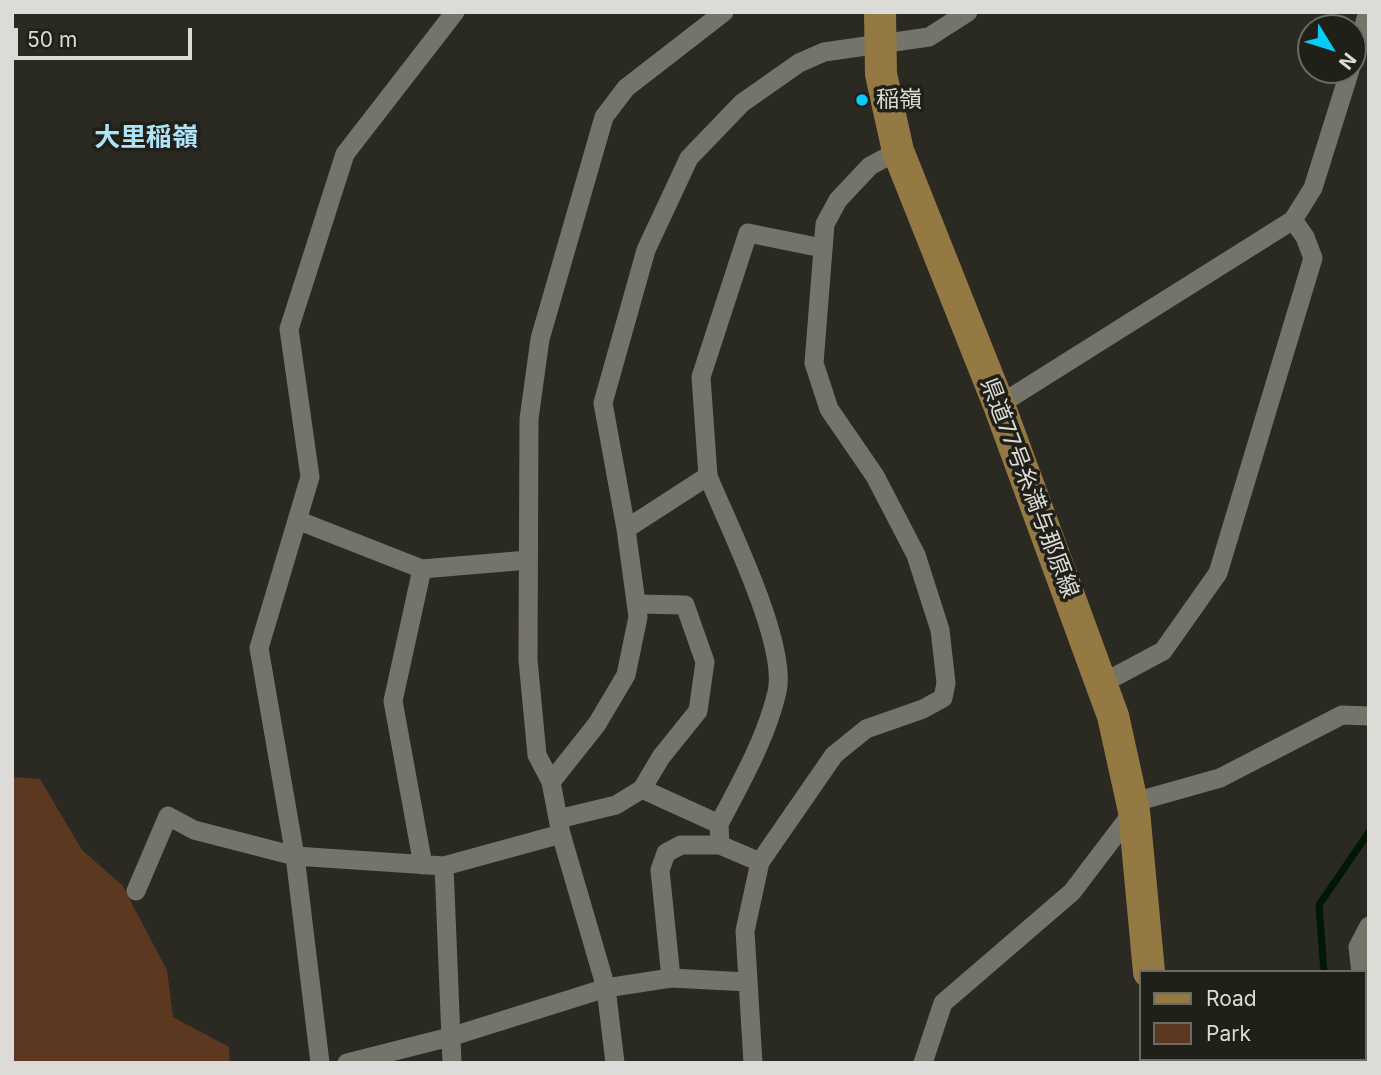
<!DOCTYPE html>
<html>
<head>
<meta charset="utf-8">
<style>
  body { margin:0 }
  #map { position:relative; width:1381px; height:1075px; overflow:hidden; background:#2a2922; font-family:Inter,sans-serif }
  canvas { display:block }
  .frame { position:absolute; inset:0; border:14px solid #dcdbd7; pointer-events:none }
  .legend { position:absolute; left:1139px; top:970px; width:228px; height:91px; box-sizing:border-box; background:#201f18; border:2px solid #6b6a64; margin:0; padding:9px 12px; list-style:none; font-size:21px; color:#dcdbd7 }
  .legend li { display:flex; align-items:center; gap:14px; height:35px }
  .legend b { width:35px; border:2px solid #6b6a64 }
  .north { position:absolute; left:1297px; top:14px; width:70px; height:70px; box-sizing:border-box; background:#201f18; border:2px solid #6b6a64; border-radius:50%; rotate:128deg; font-size:19px; font-weight:700; line-height:28px; text-align:center; color:#dcdbd7 }
  .north::after { content:''; display:block; margin:auto; width:24px; height:32px; background:#07cbf9; clip-path:polygon(50% 0,100% 100%,50% 72%,0 100%) }
  .scale { position:absolute; left:14px; top:28px; width:178px; height:32px; box-sizing:border-box; border:4px solid #dcdbd7; border-top:0; padding-left:9px; font-size:21px; line-height:24px; white-space:nowrap; color:#dcdbd7; -webkit-text-stroke:5px #201f18; paint-order:stroke }
</style>
</head>
<body>
<div id="map">
<canvas width="1381" height="1075"></canvas>
<div class="frame"></div>
<ul class="legend">
<li><b style="height:9px;background:#957943"></b>Road</li>
<li><b style="height:19px;background:#5c3820"></b>Park</li>
</ul>
<div class="north">N</div>
<div class="scale">50 m</div>
</div>
<script>
const ctx = document.querySelector('canvas').getContext('2d');
ctx.lineJoin = 'round';
function fill(path, color) { ctx.fillStyle = color; ctx.fill(path, 'evenodd'); }
function stroke(path, color, width, dash) { ctx.strokeStyle = color; ctx.lineWidth = width; ctx.lineCap = dash ? 'butt' : 'round'; ctx.setLineDash(dash || []); ctx.stroke(path); }
function drawText(font, color, halo, rows, align = 'center') {
  ctx.font = font + ' Inter,"Noto Sans JP",sans-serif'; ctx.lineWidth = 7; ctx.setLineDash([]); ctx.textBaseline = 'middle'; ctx.strokeStyle = halo; ctx.fillStyle = color; for (const [text, x, y, turn = 0] of rows) {
    ctx.save(); ctx.translate(x, y); ctx.rotate((+turn || 0) * Math.PI / 180); ctx.textAlign = isNaN(turn) ? turn : align; if (halo) ctx.strokeText(text, 0, 0); ctx.fillText(text, 0, 0); ctx.restore();
  }
}
fill(new Path2D(`
  M 12,777 L 40,779 L 82,850 L 122,885 L 167,970 L 173,1017 L 229,1047 L 230,1063 L 12,1063 Z`), '#5c3820');
stroke(new Path2D(`
  M 1324,972 L 1319,905 L 1369,832
  M 1331,1059 L 1331,1063`), '#001704', 7);
stroke(new Path2D(`
  M 455,12 L 345,154 L 289,329 L 310,477 L 259,648 L 295,856 L 444,866 L 561,834
  M 1353,61 L 1368,12
  M 999,405 L 1293,220 L 1313,188 L 1350,70
  M 708,476 C 728,525 788,644 777,692 C 766,739 741,782 719,824
  M 297,520 L 422,569 L 528,560
  M 626,529 L 708,476 L 701,377 L 748,233 L 822,248
  M 422,569 L 393,701 L 423,865
  M 1103,683 L 1163,651 L 1218,573 L 1313,258 L 1305,237 L 1293,220
  M 551,782 L 537,755 L 528,660 L 529,419 L 540,339 L 604,117 L 626,88 L 724,12
  M 642,789 L 719,824 L 720,845 L 760,862
  M 558,819 L 616,805 L 642,789 L 661,757 L 698,711 L 705,662 L 685,605 L 636,604
  M 444,866 L 452,1063
  M 136,891 L 168,816 L 194,830 L 295,856 L 320,1063
  M 1361,972 L 1358,947 L 1369,926
  M 671,978 L 660,870 L 666,853 L 681,845 L 720,845
  M 1365,1003 L 1369,1030
  M 347,1063 L 450,1037 L 606,988 L 671,978 L 748,982
  M 615,1063 L 606,988 L 561,834 L 551,782 L 597,724 L 626,675 L 638,617 L 626,529 L 603,403 L 646,250 L 689,158 L 742,103 L 799,63 L 824,52 L 929,37 L 968,12
  M 753,1063 L 745,931 L 760,862 L 834,755 L 866,729 L 923,709 L 943,698 L 946,683 L 940,630 L 916,555 L 875,476 L 829,409 L 814,363 L 825,224 L 838,200 L 870,166 L 898,151
  M 923,1063 L 943,1003 L 1072,892 L 1142,800 L 1220,778 L 1342,715 L 1369,716`), '#75746b', 19);
stroke(new Path2D(`
  M 880,12 L 881,74 L 898,151 L 999,405 L 1113,716 L 1134,811 L 1149,972
  M 1156,1059 L 1156,1063`), '#957943', 32);
for (const [x, y, r, color] of [
  [862,100,7,"#07cbf9"]
]) { const dot = new Path2D(); dot.arc(x, y, r, 0, 2 * Math.PI); ctx.fillStyle = color; ctx.fill(dot); stroke(dot, '#201f18', 2.5); }
drawText('23px', '#dcdbd7', '#201f18', [
  ["稲嶺",876,100]
], 'left');
drawText('23px', '#dcdbd7', '#201f18', [
  ["県道77号糸満与那原線",1029,488,69]
]);
drawText('bold 26px', '#afe3f7', '#201f18', [
  ["大里稲嶺",146,138]
]);
</script>
</body>
</html>
